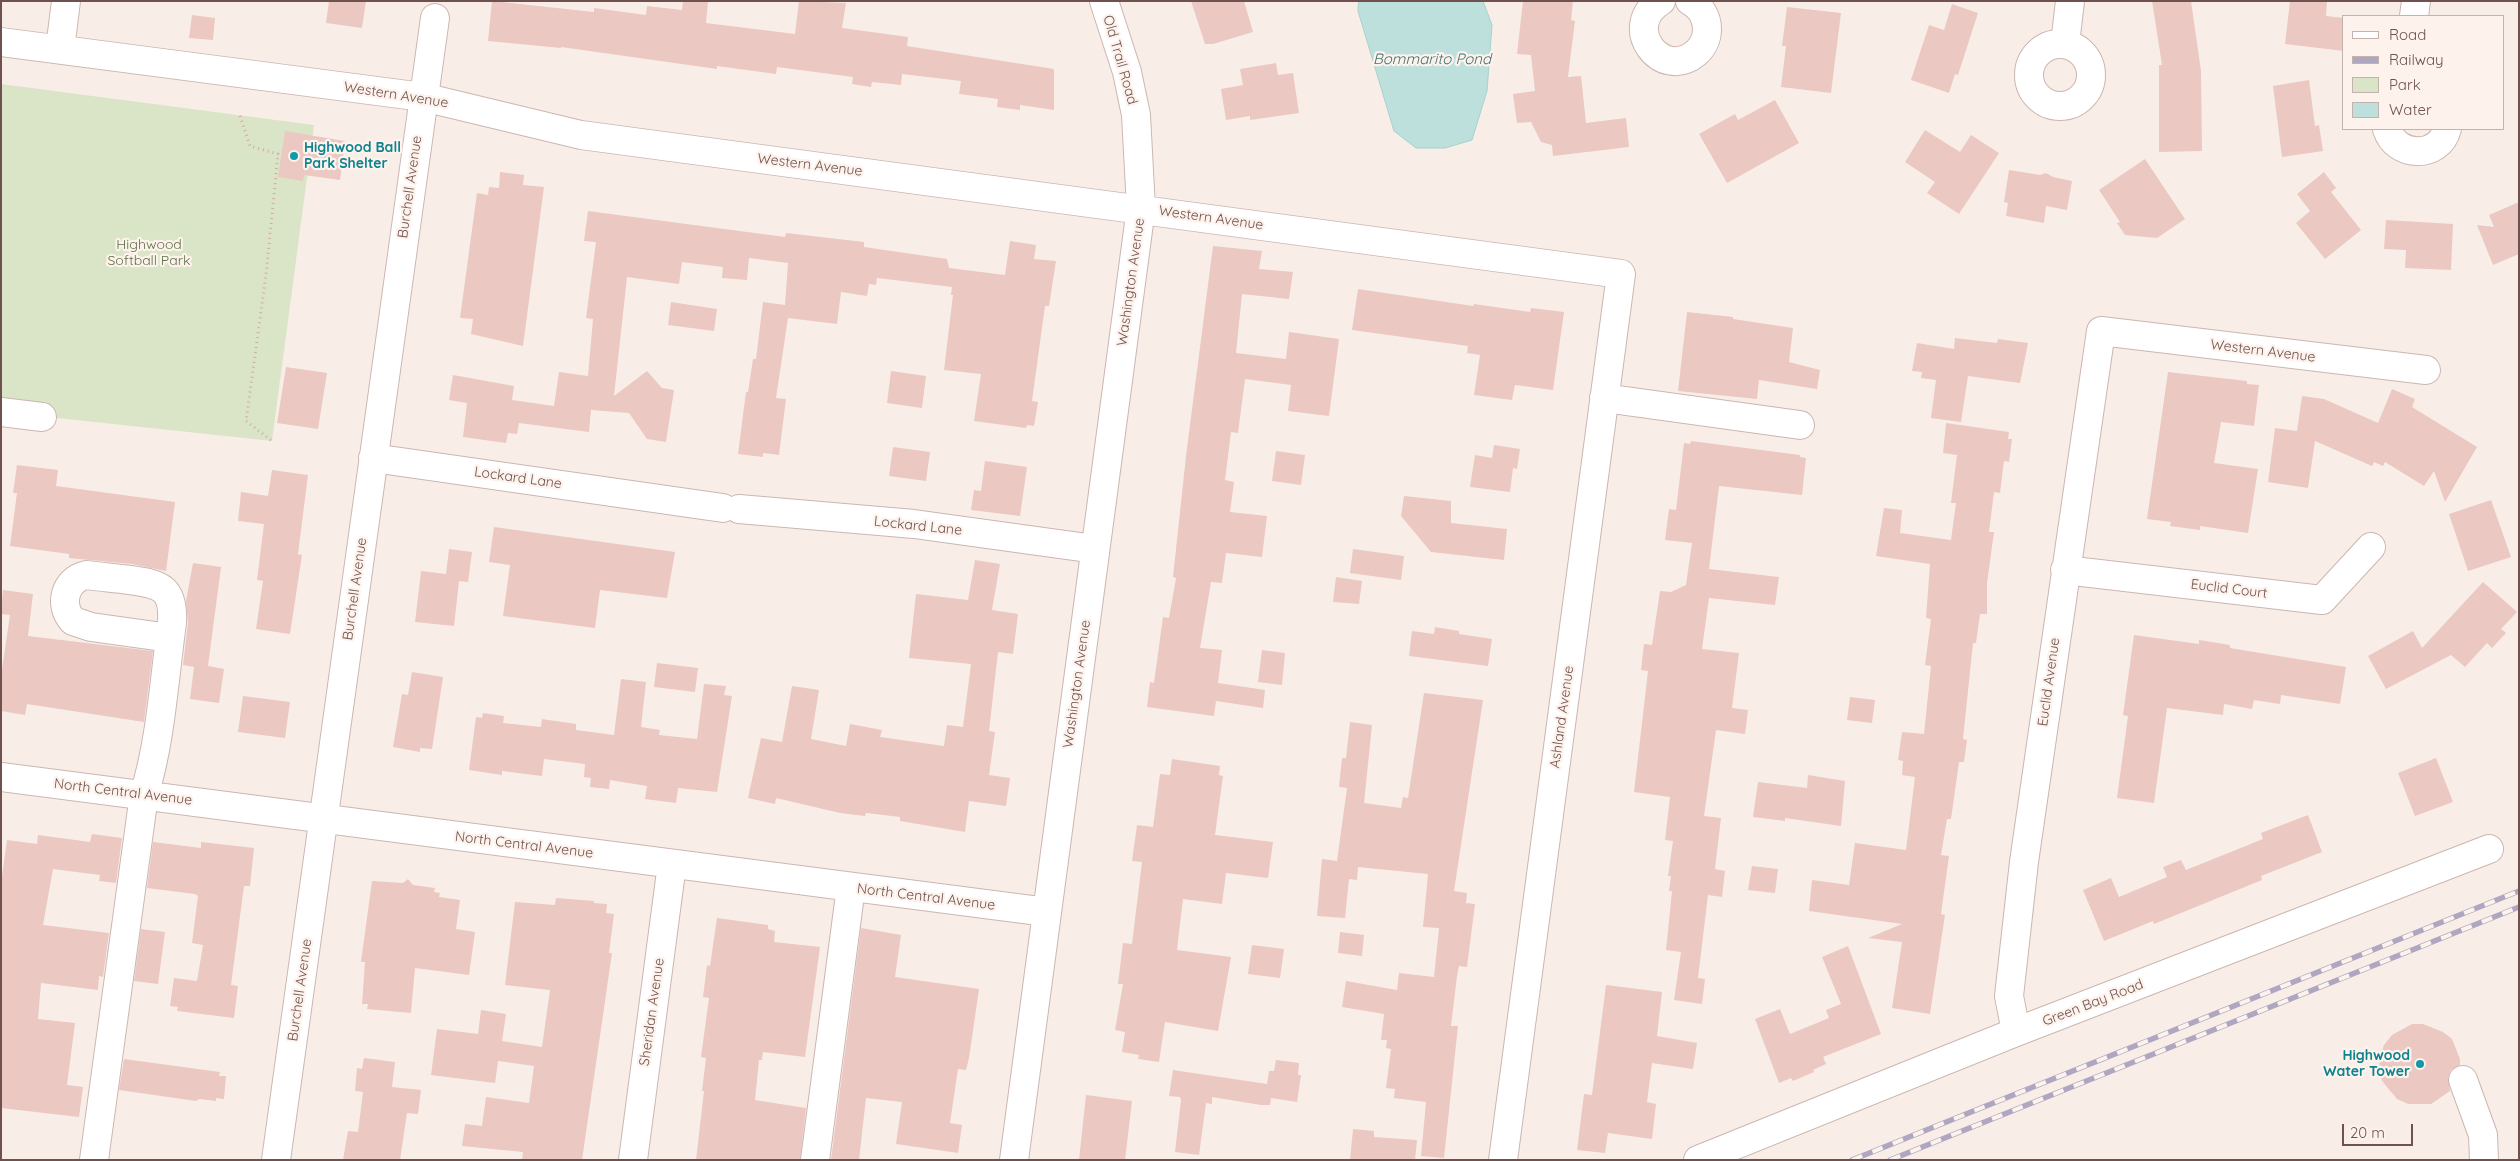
<!DOCTYPE html>
<html>
<head>
<meta charset="utf-8">
<style>
  body { margin:0 }
  #map { position:relative; width:2520px; height:1161px; overflow:hidden; background:#f9eee7; font-family:Quicksand,sans-serif }
  canvas { display:block }
  .frame { position:absolute; inset:0; border:2px solid #6f524f; pointer-events:none }
  .legend { position:absolute; left:2342px; top:15px; width:162px; height:115px; box-sizing:border-box; background:#fdf2ec; border:1px solid #c4b2ad; margin:0; padding:6px 9px; list-style:none; font-size:15px; color:#6f524f }
  .legend li { display:flex; align-items:center; gap:10px; height:25px }
  .legend b { width:25px; border:1px solid #c4b2ad }
  .scale { position:absolute; left:2342px; top:1124px; width:71px; height:22px; box-sizing:border-box; border:2px solid #6f524f; border-top:0; padding-left:6px; font-size:15px; line-height:18px; white-space:nowrap; color:#6f524f; -webkit-text-stroke:4px #fdf2ec; paint-order:stroke }
</style>
</head>
<body>
<div id="map">
<canvas width="2520" height="1161"></canvas>
<div class="frame"></div>
<ul class="legend">
<li><b style="height:6px;background:#fff"></b>Road</li>
<li><b style="height:6px;background:#afa7c1"></b>Railway</li>
<li><b style="height:14px;background:#dae5c7"></b>Park</li>
<li><b style="height:14px;background:#bee0dd"></b>Water</li>
</ul>
<div class="scale">20 m</div>
</div>
<script>
const ctx = document.querySelector('canvas').getContext('2d');
ctx.lineJoin = 'round';
function fill(path, color) { ctx.fillStyle = color; ctx.fill(path, 'evenodd'); }
function stroke(path, color, width, dash) { ctx.strokeStyle = color; ctx.lineWidth = width; ctx.lineCap = dash ? 'butt' : 'round'; ctx.setLineDash(dash || []); ctx.stroke(path); }
function drawText(font, color, halo, rows, align = 'center') {
  ctx.font = font + ' Quicksand,sans-serif'; ctx.lineWidth = 4.5; ctx.setLineDash([]); ctx.textBaseline = 'middle'; ctx.strokeStyle = halo; ctx.fillStyle = color; for (const [text, x, y, turn = 0] of rows) {
    ctx.save(); ctx.translate(x, y); ctx.rotate((+turn || 0) * Math.PI / 180); ctx.textAlign = isNaN(turn) ? turn : align; if (halo) ctx.strokeText(text, 0, 0); ctx.fillText(text, 0, 0); ctx.restore();
  }
}
fill(new Path2D(`
  M 1,84 L 314,125 L 272,441 L 1,412 Z`), '#dae5c7');
const water = new Path2D(`
  M 1359,1 L 1483,1 L 1492,25 L 1487,91 L 1472,140 L 1445,148 L 1416,148 L 1394,131 L 1358,11 Z`);
fill(water, '#bee0dd');
stroke(water, '#a5d1cd', 1);
fill(new Path2D(`
  M 329,1 L 366,1 L 362,28 L 326,23 Z
  M 492,1 L 594,12 L 594,8 L 646,15 L 647,6 L 682,10 L 683,1 L 708,1 L 706,23 L 795,34 L 799,1 L 846,3 L 842,28 L 908,37 L 907,46 L 1054,69 L 1054,110 L 1020,105 L 1020,110 L 997,107 L 998,99 L 959,94 L 961,81 L 902,74 L 901,85 L 872,82 L 871,87 L 852,84 L 853,77 L 777,67 L 776,74 L 717,66 L 717,69 L 561,47 L 561,48 L 488,41 Z
  M 1191,1 L 1244,1 L 1253,32 L 1213,44 L 1205,44 Z
  M 1523,1 L 1573,1 L 1571,20 L 1575,21 L 1568,77 L 1581,76 L 1586,123 L 1626,118 L 1629,147 L 1553,156 L 1552,145 L 1541,142 L 1531,122 L 1517,123 L 1513,94 L 1535,91 L 1531,55 L 1517,54 Z
  M 2152,1 L 2191,1 L 2201,71 L 2202,151 L 2159,152 L 2159,65 L 2162,65 Z
  M 2290,1 L 2327,1 L 2326,16 L 2344,18 L 2344,51 L 2285,44 Z
  M 1952,4 L 1978,13 L 1958,75 L 1955,74 L 1949,93 L 1911,80 L 1929,25 L 1944,30 Z
  M 1787,7 L 1841,13 L 1831,93 L 1781,87 L 1786,46 L 1782,46 Z
  M 192,15 L 215,18 L 213,40 L 189,38 Z
  M 1276,63 L 1278,75 L 1293,73 L 1299,113 L 1250,120 L 1250,116 L 1226,120 L 1221,89 L 1243,85 L 1240,69 Z
  M 2309,80 L 2315,126 L 2319,125 L 2323,151 L 2282,157 L 2273,86 Z
  M 1775,100 L 1799,143 L 1727,183 L 1699,134 L 1735,114 L 1738,120 Z
  M 1925,130 L 1960,152 L 1971,135 L 1999,153 L 1959,214 L 1927,193 L 1935,182 L 1905,162 Z
  M 285,131 L 345,141 L 340,180 L 304,175 L 303,181 L 278,177 Z
  M 2145,159 L 2185,219 L 2157,238 L 2125,235 L 2117,223 L 2120,222 L 2099,190 Z
  M 2009,170 L 2040,175 L 2046,173 L 2053,177 L 2072,181 L 2067,210 L 2046,206 L 2044,223 L 2006,216 L 2008,203 L 2004,202 Z
  M 500,172 L 524,175 L 523,185 L 544,187 L 523,346 L 471,334 L 473,319 L 460,318 L 477,193 L 488,195 L 489,187 L 499,188 Z
  M 2324,172 L 2336,188 L 2331,192 L 2361,230 L 2325,259 L 2296,223 L 2310,211 L 2297,194 Z
  M 2519,202 L 2519,254 L 2493,265 L 2477,225 L 2494,227 L 2489,215 Z
  M 588,211 L 785,237 L 786,233 L 864,242 L 864,247 L 947,259 L 949,268 L 1005,275 L 1010,241 L 1036,245 L 1034,259 L 1056,261 L 1049,306 L 1045,306 L 1032,401 L 1038,402 L 1034,426 L 1027,425 L 1026,428 L 974,421 L 981,374 L 944,370 L 953,295 L 951,295 L 952,287 L 877,278 L 876,285 L 869,284 L 867,296 L 841,292 L 837,324 L 788,318 L 776,398 L 786,399 L 779,455 L 763,453 L 763,457 L 738,454 L 746,392 L 748,392 L 753,359 L 756,359 L 763,302 L 785,305 L 788,263 L 749,258 L 747,280 L 722,278 L 723,267 L 682,262 L 679,284 L 627,277 L 614,396 L 647,371 L 662,388 L 674,390 L 666,442 L 647,439 L 629,413 L 591,410 L 589,432 L 519,423 L 517,434 L 508,433 L 506,443 L 463,437 L 467,403 L 449,400 L 453,375 L 514,386 L 512,400 L 554,406 L 559,372 L 588,376 L 593,319 L 586,318 L 596,242 L 584,241 Z
  M 2386,220 L 2453,224 L 2451,270 L 2405,268 L 2406,250 L 2384,249 Z
  M 1213,246 L 1262,251 L 1259,269 L 1293,272 L 1289,299 L 1242,294 L 1236,353 L 1286,359 L 1289,332 L 1339,339 L 1329,416 L 1288,411 L 1291,385 L 1245,379 L 1238,433 L 1231,432 L 1225,480 L 1234,482 L 1230,512 L 1267,516 L 1262,557 L 1226,553 L 1222,583 L 1211,582 L 1200,648 L 1222,650 L 1218,683 L 1265,690 L 1263,708 L 1216,701 L 1214,716 L 1147,707 L 1150,682 L 1154,683 L 1163,617 L 1169,618 L 1176,578 L 1173,577 L 1186,456 Z
  M 1358,289 L 1473,306 L 1474,304 L 1530,312 L 1531,308 L 1564,312 L 1553,390 L 1515,385 L 1512,400 L 1474,395 L 1480,355 L 1467,353 L 1468,346 L 1352,330 Z
  M 671,302 L 717,309 L 714,331 L 668,325 Z
  M 1687,312 L 1733,317 L 1733,319 L 1793,328 L 1789,362 L 1820,370 L 1817,389 L 1759,380 L 1757,399 L 1678,391 Z
  M 1955,338 L 1997,343 L 1998,339 L 2028,343 L 2020,383 L 1968,376 L 1961,422 L 1931,418 L 1936,380 L 1921,378 L 1922,372 L 1912,371 L 1917,343 L 1954,349 Z
  M 286,367 L 327,373 L 318,429 L 277,423 Z
  M 891,371 L 926,376 L 922,408 L 887,403 Z
  M 2168,372 L 2247,381 L 2247,384 L 2259,385 L 2254,426 L 2221,422 L 2214,463 L 2258,469 L 2248,533 L 2200,526 L 2200,530 L 2170,526 L 2171,522 L 2147,519 Z
  M 2392,389 L 2415,399 L 2412,407 L 2477,447 L 2445,502 L 2434,471 L 2424,486 L 2385,462 L 2383,466 L 2374,462 L 2372,466 L 2315,441 L 2308,488 L 2268,482 L 2275,428 L 2297,431 L 2302,396 L 2324,399 L 2378,423 Z
  M 1946,423 L 2009,432 L 2008,439 L 2012,439 L 2009,462 L 2004,461 L 2000,493 L 1994,492 L 1989,532 L 1994,532 L 1987,583 L 1987,614 L 1980,614 L 1976,643 L 1973,643 L 1963,739 L 1967,740 L 1964,762 L 1959,762 L 1951,819 L 1947,819 L 1941,855 L 1949,856 L 1941,914 L 1945,915 L 1930,1014 L 1892,1008 L 1902,942 L 1868,938 L 1902,924 L 1809,911 L 1812,880 L 1849,885 L 1855,843 L 1906,850 L 1915,777 L 1902,775 L 1903,761 L 1898,760 L 1902,732 L 1924,734 L 1931,666 L 1925,665 L 1931,619 L 1926,618 L 1930,564 L 1876,556 L 1884,508 L 1902,510 L 1900,533 L 1951,540 L 1956,503 L 1951,503 L 1957,455 L 1943,453 Z
  M 1691,441 L 1800,455 L 1800,457 L 1806,458 L 1802,495 L 1719,486 L 1709,569 L 1779,577 L 1775,605 L 1709,598 L 1702,649 L 1739,653 L 1732,708 L 1748,710 L 1745,734 L 1716,730 L 1704,816 L 1721,818 L 1715,869 L 1725,871 L 1722,897 L 1708,895 L 1698,978 L 1705,979 L 1702,1004 L 1674,1000 L 1681,952 L 1666,950 L 1672,891 L 1669,891 L 1671,876 L 1668,876 L 1673,841 L 1665,840 L 1670,797 L 1634,792 L 1648,671 L 1641,670 L 1644,644 L 1652,645 L 1660,591 L 1671,592 L 1686,585 L 1692,543 L 1665,540 L 1669,509 L 1676,510 L 1684,443 L 1690,444 Z
  M 1494,445 L 1520,449 L 1517,469 L 1513,468 L 1510,492 L 1470,487 L 1475,455 L 1492,458 Z
  M 893,447 L 930,452 L 926,481 L 889,476 Z
  M 1276,451 L 1305,455 L 1301,485 L 1272,481 Z
  M 985,461 L 1027,467 L 1020,516 L 971,510 L 974,490 L 981,491 Z
  M 17,465 L 58,470 L 56,486 L 175,502 L 166,571 L 132,564 L 69,558 L 69,554 L 10,546 L 17,493 L 13,493 Z
  M 272,470 L 308,475 L 298,554 L 302,555 L 290,634 L 256,629 L 263,581 L 257,580 L 264,524 L 238,521 L 241,492 L 268,496 Z
  M 1404,496 L 1451,501 L 1451,523 L 1507,529 L 1504,560 L 1431,552 L 1401,516 Z
  M 2491,500 L 2511,557 L 2468,571 L 2449,514 Z
  M 494,527 L 675,552 L 667,598 L 600,590 L 595,628 L 503,616 L 510,565 L 489,562 Z
  M 449,549 L 472,552 L 468,582 L 459,581 L 454,626 L 415,622 L 421,571 L 446,574 Z
  M 1353,549 L 1404,556 L 1401,580 L 1350,573 Z
  M 975,560 L 1000,564 L 992,610 L 1018,614 L 1013,654 L 998,652 L 989,731 L 995,732 L 989,775 L 1010,778 L 1006,806 L 969,801 L 965,832 L 900,821 L 900,817 L 866,813 L 865,816 L 840,813 L 776,798 L 775,804 L 748,798 L 761,738 L 782,742 L 792,686 L 819,690 L 811,739 L 846,746 L 850,724 L 882,730 L 880,737 L 944,746 L 947,725 L 963,727 L 971,664 L 909,658 L 916,594 L 968,600 Z
  M 193,563 L 221,567 L 208,666 L 224,669 L 219,703 L 190,699 L 194,667 L 183,665 L 188,623 L 186,601 Z
  M 1336,577 L 1362,581 L 1359,604 L 1333,602 Z
  M 2483,582 L 2517,612 L 2501,629 L 2506,633 L 2492,648 L 2487,643 L 2465,667 L 2451,655 L 2386,689 L 2368,656 L 2413,631 L 2422,648 Z
  M 3,590 L 33,594 L 28,636 L 153,651 L 144,722 L 27,704 L 25,715 L 1,711 L 1,676 L 10,615 L 1,614 Z
  M 1435,627 L 1459,631 L 1459,634 L 1492,639 L 1488,666 L 1409,656 L 1412,631 L 1434,634 Z
  M 2134,635 L 2199,644 L 2199,640 L 2230,645 L 2230,648 L 2346,667 L 2340,704 L 2281,695 L 2280,704 L 2254,700 L 2252,709 L 2224,704 L 2223,715 L 2167,708 L 2154,803 L 2117,798 L 2128,716 L 2123,715 Z
  M 1262,650 L 1285,653 L 1282,685 L 1258,682 Z
  M 657,663 L 698,668 L 695,692 L 654,687 Z
  M 412,672 L 443,677 L 432,749 L 420,748 L 420,752 L 393,747 L 402,694 L 408,695 Z
  M 621,679 L 646,682 L 641,727 L 660,730 L 659,735 L 697,739 L 704,684 L 726,686 L 724,695 L 732,696 L 717,792 L 678,788 L 676,803 L 645,799 L 647,786 L 610,780 L 609,789 L 590,787 L 591,778 L 584,777 L 585,764 L 544,759 L 542,776 L 502,771 L 502,775 L 469,770 L 476,717 L 482,718 L 483,713 L 504,716 L 503,723 L 541,727 L 542,719 L 576,724 L 576,730 L 614,735 Z
  M 1424,693 L 1483,700 L 1454,891 L 1467,893 L 1466,903 L 1475,904 L 1467,967 L 1459,966 L 1457,976 L 1451,1026 L 1458,1026 L 1444,1158 L 1421,1156 L 1426,1102 L 1394,1098 L 1395,1089 L 1386,1088 L 1391,1049 L 1386,1048 L 1387,1040 L 1381,1040 L 1384,1014 L 1342,1007 L 1346,981 L 1397,990 L 1399,973 L 1434,977 L 1439,928 L 1423,927 L 1428,874 L 1358,867 L 1357,880 L 1349,879 L 1345,918 L 1317,916 L 1322,859 L 1337,861 L 1347,788 L 1339,787 L 1342,758 L 1346,758 L 1350,722 L 1372,725 L 1364,803 L 1401,808 L 1403,797 L 1408,798 Z
  M 243,696 L 290,702 L 285,738 L 238,732 Z
  M 1850,697 L 1875,700 L 1872,723 L 1847,720 Z
  M 2436,758 L 2453,802 L 2415,816 L 2398,773 Z
  M 1172,759 L 1220,766 L 1219,775 L 1223,776 L 1215,835 L 1273,842 L 1268,878 L 1226,873 L 1222,904 L 1183,899 L 1177,950 L 1231,957 L 1218,1031 L 1165,1022 L 1159,1062 L 1138,1059 L 1139,1055 L 1122,1052 L 1125,1032 L 1115,1030 L 1123,984 L 1118,984 L 1123,943 L 1132,944 L 1142,862 L 1132,861 L 1137,825 L 1153,827 L 1160,774 L 1170,775 Z
  M 1808,775 L 1845,781 L 1841,826 L 1785,818 L 1785,821 L 1753,817 L 1758,782 L 1807,788 Z
  M 2308,815 L 2322,852 L 2261,876 L 2262,880 L 2154,924 L 2153,921 L 2104,941 L 2083,890 L 2111,878 L 2119,897 L 2167,877 L 2163,867 L 2181,860 L 2186,870 L 2263,839 L 2261,833 Z
  M 92,834 L 122,838 L 116,883 L 99,881 L 100,875 L 53,869 L 43,925 L 109,933 L 103,977 L 99,976 L 98,990 L 41,983 L 38,1019 L 75,1023 L 67,1085 L 83,1087 L 79,1117 L 1,1108 L 1,884 L 7,840 L 37,844 L 38,835 L 90,842 Z
  M 153,842 L 201,848 L 201,842 L 254,848 L 250,886 L 244,886 L 231,985 L 238,986 L 234,1018 L 177,1011 L 178,1007 L 170,1006 L 174,978 L 197,981 L 203,945 L 192,943 L 198,896 L 195,894 L 147,888 Z
  M 1752,866 L 1778,869 L 1775,893 L 1748,890 Z
  M 408,879 L 413,885 L 435,888 L 434,892 L 440,893 L 439,897 L 460,900 L 456,929 L 475,932 L 469,975 L 415,968 L 411,1013 L 367,1009 L 368,1004 L 362,1004 L 365,962 L 361,962 L 372,881 L 403,883 Z
  M 556,898 L 594,901 L 594,903 L 607,904 L 606,913 L 614,914 L 609,953 L 612,953 L 582,1160 L 522,1160 L 523,1152 L 462,1146 L 465,1124 L 482,1126 L 486,1097 L 529,1103 L 534,1066 L 498,1061 L 495,1083 L 431,1075 L 437,1029 L 478,1034 L 481,1010 L 506,1014 L 502,1041 L 542,1047 L 550,990 L 505,985 L 515,902 L 555,905 Z
  M 717,918 L 768,925 L 768,929 L 775,931 L 774,942 L 820,947 L 805,1057 L 763,1052 L 762,1060 L 759,1060 L 755,1100 L 806,1108 L 800,1160 L 696,1160 L 704,1091 L 702,1091 L 706,1058 L 701,1057 L 709,998 L 703,997 L 707,965 L 710,966 Z
  M 861,928 L 901,935 L 895,977 L 979,989 L 969,1058 L 966,1070 L 958,1069 L 950,1123 L 962,1125 L 958,1153 L 896,1144 L 902,1102 L 866,1098 L 859,1160 L 831,1160 Z
  M 141,929 L 165,932 L 158,984 L 134,981 Z
  M 1340,932 L 1364,935 L 1362,956 L 1338,953 Z
  M 1252,945 L 1284,949 L 1280,978 L 1248,974 Z
  M 1848,946 L 1881,1034 L 1823,1057 L 1826,1064 L 1813,1070 L 1814,1072 L 1793,1081 L 1791,1078 L 1779,1083 L 1755,1019 L 1780,1009 L 1790,1034 L 1829,1018 L 1826,1010 L 1841,1004 L 1822,957 Z
  M 1606,985 L 1662,992 L 1657,1036 L 1697,1043 L 1693,1069 L 1652,1063 L 1647,1102 L 1656,1104 L 1652,1139 L 1608,1133 L 1605,1153 L 1577,1150 L 1584,1094 L 1592,1095 Z
  M 2412,1024 L 2423,1024 L 2443,1032 L 2452,1039 L 2460,1059 L 2460,1065 L 2451,1070 L 2448,1077 L 2450,1091 L 2431,1104 L 2408,1104 L 2397,1099 L 2382,1081 L 2379,1069 L 2380,1057 L 2384,1045 L 2392,1035 Z
  M 364,1058 L 395,1062 L 392,1087 L 421,1090 L 418,1114 L 407,1113 L 400,1160 L 343,1160 L 348,1131 L 358,1132 L 363,1092 L 355,1091 L 357,1068 L 362,1069 Z
  M 124,1059 L 220,1072 L 219,1076 L 226,1076 L 224,1099 L 216,1098 L 216,1101 L 199,1099 L 196,1101 L 119,1090 Z
  M 1276,1060 L 1299,1063 L 1298,1075 L 1301,1075 L 1297,1102 L 1271,1098 L 1270,1105 L 1261,1105 L 1212,1097 L 1212,1104 L 1206,1103 L 1199,1155 L 1175,1152 L 1181,1100 L 1180,1097 L 1169,1096 L 1173,1070 L 1267,1084 L 1269,1071 L 1274,1071 Z
  M 1086,1095 L 1132,1101 L 1125,1160 L 1079,1160 Z
  M 1353,1129 L 1374,1131 L 1374,1137 L 1417,1140 L 1415,1160 L 1350,1160 Z`), '#ebc8c2');
const minor = new Path2D(`
  M 1661,1 C 1620,26 1661,82 1696,53 C 1703,47 1707,38 1707,29 C 1707,17 1700,6 1690,1
  M 2414,16 L 2416,1
  M 1,42 L 423,97 L 581,135 L 1621,274 L 1503,1160
  M2029 75a31 31 0 1 1 62 0a31 31 0 1 1-62 0Z
  M 2065,44 L 2070,1
  M 60,49 L 66,1
  M 2387,129 C 2396,158 2439,159 2447,129
  M 1604,398 L 1800,425
  M 1,412 L 42,417
  M 373,458 L 723,508
  M 739,509 L 914,524 L 1095,549
  M 2065,570 L 2322,600 L 2371,547
  M 1,777 L 1047,912
  M 2016,1032 L 2009,996 L 2024,862 L 2101,331 L 2426,370
  M 2463,1080 L 2483,1135 L 2484,1160
  M 94,1160 L 144,795 C 161,740 164,680 172,623 C 174,588 161,584 130,580 C 115,578 101,577 86,575 C 65,580 58,605 73,621 L 91,627 L 170,638
  M 276,1160 L 435,18
  M 633,1160 L 672,864
  M 815,1160 L 851,887
  M 1014,1160 L 1141,208 L 1136,115 L 1127,72 L 1104,1
  M 1698,1160 L 2016,1032 L 2489,849`);
stroke(minor, '#ccb6b1', 30);
stroke(new Path2D(`
  M 240,116 L 250,146 L 278,154 L 266,275 L 246,421 L 272,441`), '#d0aca5', 3, [1, 4]);
stroke(minor, '#fff', 28);
const rail = new Path2D(`
  M 1852,1160 L 2519,891
  M 1890,1160 L 2519,907`);
stroke(rail, '#afa7c1', 5.5);
stroke(rail, '#fdf2ec', 4, [11]);
for (const [x, y, r, color] of [
  [294,156,5,"#0f9aa8"],
  [2420,1064,5,"#0f9aa8"]
]) { const dot = new Path2D(); dot.arc(x, y, r, 0, 2 * Math.PI); ctx.fillStyle = color; ctx.fill(dot); stroke(dot, '#fdf2ec', 2); }
drawText('14px', '#6f524f', '#fdf2ec', [
  ["Old Trail Road",1120,60,74],
  ["Western Avenue",396,95,9],
  ["Western Avenue",810,165,7],
  ["Burchell Avenue",410,187,-82],
  ["Western Avenue",1211,218,8],
  ["Washington Avenue",1131,282,-82],
  ["Western Avenue",2263,351,7],
  ["Lockard Lane",518,478,8],
  ["Lockard Lane",918,526,6],
  ["Burchell Avenue",355,589,-82],
  ["Euclid Court",2229,589,7],
  ["Euclid Avenue",2049,682,-82],
  ["Washington Avenue",1077,684,-82],
  ["Ashland Avenue",1562,717,-82],
  ["North Central Avenue",123,792,7],
  ["North Central Avenue",524,845,7],
  ["North Central Avenue",926,897,7],
  ["Burchell Avenue",300,990,-82],
  ["Green Bay Road",2093,1003,-21],
  ["Sheridan Avenue",652,1012,-82]
]);
drawText('bold 14px', '#0d838f', '#fdf2ec', [
  ["Highwood Ball",304,148],
  ["Park Shelter",304,164],
  ["Highwood",2410,1056,"right"],
  ["Water Tower",2410,1072,"right"]
], 'left');
drawText('14px', '#5f7448', '#fdf2ec', [
  ["Highwood",149,245],
  ["Softball Park",149,261]
]);
drawText('italic 15px', '#457270', '#fdf2ec', [
  ["Bommarito Pond",1432,59]
]);
</script>
</body>
</html>
